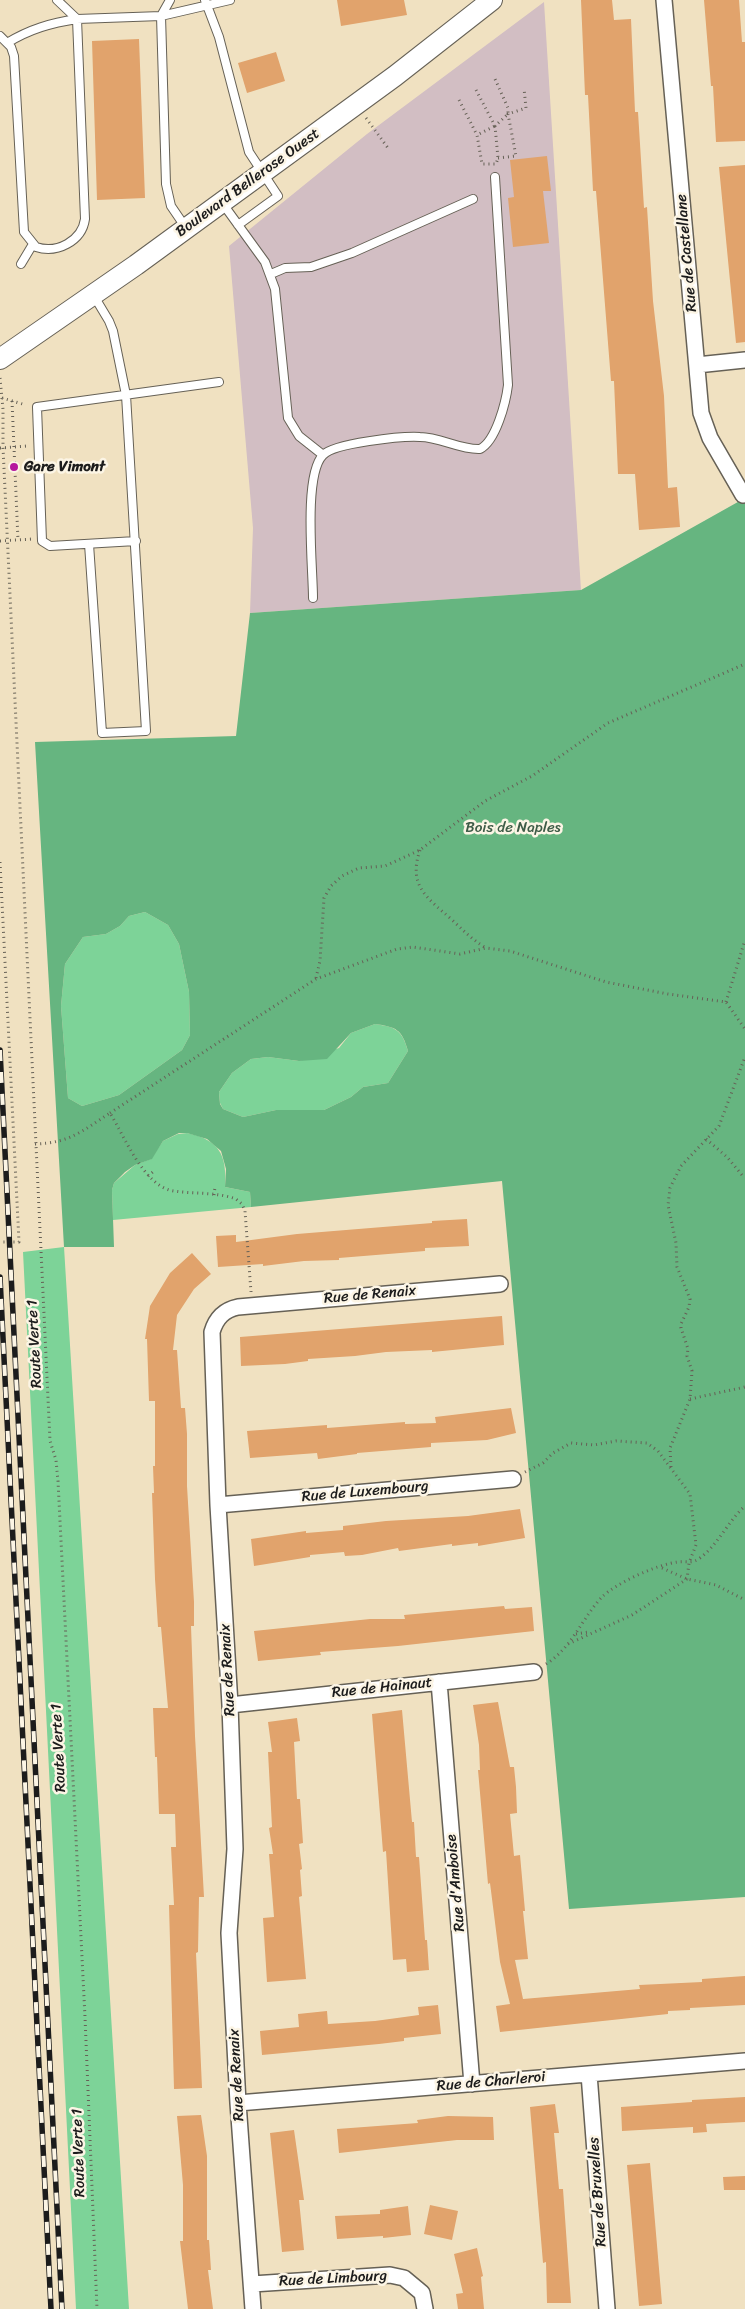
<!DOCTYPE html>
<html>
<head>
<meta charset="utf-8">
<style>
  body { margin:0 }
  canvas { display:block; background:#f0e1c1 }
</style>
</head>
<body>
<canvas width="745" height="2309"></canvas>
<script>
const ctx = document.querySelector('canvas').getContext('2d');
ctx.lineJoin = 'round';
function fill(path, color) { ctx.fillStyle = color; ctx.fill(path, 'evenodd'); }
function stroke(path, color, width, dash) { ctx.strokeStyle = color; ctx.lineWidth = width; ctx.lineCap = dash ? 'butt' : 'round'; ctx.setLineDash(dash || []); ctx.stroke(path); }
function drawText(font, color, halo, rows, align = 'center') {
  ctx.font = font + ' Sriracha,sans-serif'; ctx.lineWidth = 5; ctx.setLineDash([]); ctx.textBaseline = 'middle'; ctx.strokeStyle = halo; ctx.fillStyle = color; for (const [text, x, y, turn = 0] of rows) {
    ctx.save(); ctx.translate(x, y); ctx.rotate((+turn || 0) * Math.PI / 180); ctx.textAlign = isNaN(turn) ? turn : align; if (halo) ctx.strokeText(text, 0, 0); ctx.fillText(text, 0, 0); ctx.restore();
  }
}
fill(new Path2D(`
  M 544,2 L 581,590 L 250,613 L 253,528 L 229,246 L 367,134 Z`), '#d2bec3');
fill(new Path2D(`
  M 145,912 L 168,925 L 179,944 L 189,992 L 190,1035 L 182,1050 L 119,1095 L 82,1106 L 68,1098 L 61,1006 L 65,964 L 83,937 L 106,934 L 120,926 L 129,916 Z
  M 375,1024 C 396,1027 402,1030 408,1051 L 388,1083 L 363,1087 L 351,1097 L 324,1110 L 276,1110 L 243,1117 L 223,1109 L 220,1103 L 219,1092 L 232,1073 L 251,1059 L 268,1057 L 299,1061 L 339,1048 L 351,1033 Z
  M 187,1133 C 220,1140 227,1155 225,1187 L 250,1192 L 251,1207 L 113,1220 L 112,1190 L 114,1183 L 135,1165 L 151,1159 L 163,1141 L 178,1134 Z
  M 64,1247 L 129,2309 L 76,2309 L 23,1252 Z`), '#7dd398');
fill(new Path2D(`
  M 745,498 L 745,1897 L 569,1909 L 502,1181 L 251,1207 L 250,1192 L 225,1187 L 226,1169 L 221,1151 L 207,1139 L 187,1133 L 179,1133 L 163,1141 L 152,1159 L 135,1165 L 125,1172 L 114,1183 L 112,1190 L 114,1247 L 64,1247 L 35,742 L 236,736 L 250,613 L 581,590 ZM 145,912 L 168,925 L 179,944 L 189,992 L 190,1035 L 182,1050 L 119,1095 L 82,1106 L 68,1098 L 61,1006 L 65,964 L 83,937 L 106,934 L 120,926 L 129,916 ZM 375,1024 C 396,1027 402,1029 408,1051 L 388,1083 L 363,1087 L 351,1097 L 324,1110 L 276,1110 L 243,1117 L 223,1109 L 220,1104 L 219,1092 L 232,1073 L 251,1059 L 268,1057 L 299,1061 L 327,1059 L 351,1033 Z`), '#66b580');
fill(new Path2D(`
  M 337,0 L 404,0 L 407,15 L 341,26 Z
  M 581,0 L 612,0 L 614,20 L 631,19 L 635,112 L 638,112 L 644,208 L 647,207 L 653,301 L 664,396 L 668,488 L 677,487 L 680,527 L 639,530 L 635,474 L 618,474 L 614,381 L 611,381 L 596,191 L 593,191 L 588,95 L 585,95 Z
  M 704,0 L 739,0 L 742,42 L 745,42 L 745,141 L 716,142 L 713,86 L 711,86 Z
  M 139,39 L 145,198 L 97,200 L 92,41 Z
  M 276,52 L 285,81 L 247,93 L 238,63 Z
  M 547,156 L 551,191 L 543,191 L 549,243 L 513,247 L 508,198 L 514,197 L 510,160 Z
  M 745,165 L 745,342 L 736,343 L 719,167 Z
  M 467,1219 L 469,1246 L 425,1248 L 425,1251 L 339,1258 L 339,1260 L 304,1261 L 263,1266 L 263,1264 L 218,1267 L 216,1236 L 236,1235 L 236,1242 L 297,1234 L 432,1223 L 432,1221 Z
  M 192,1253 L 211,1274 L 194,1289 L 177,1315 L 173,1350 L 177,1350 L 181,1408 L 185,1408 L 187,1434 L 187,1486 L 194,1602 L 194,1626 L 191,1626 L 195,1736 L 204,1897 L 199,1897 L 198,1952 L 196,1953 L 202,2088 L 174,2089 L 169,1905 L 174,1905 L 171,1847 L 176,1847 L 175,1814 L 159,1814 L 157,1757 L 155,1757 L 153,1708 L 168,1708 L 161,1627 L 158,1627 L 155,1579 L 152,1493 L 154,1493 L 153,1466 L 155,1466 L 155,1401 L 149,1401 L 147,1339 L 145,1339 L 150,1306 L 170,1273 Z
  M 502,1316 L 504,1345 L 432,1352 L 432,1350 L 386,1352 L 355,1356 L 308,1359 L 308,1361 L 285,1364 L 241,1366 L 240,1337 Z
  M 511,1408 L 516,1433 L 487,1440 L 431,1443 L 431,1447 L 357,1453 L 357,1454 L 318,1459 L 317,1453 L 250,1458 L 247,1431 L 327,1425 L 327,1428 L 405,1422 L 405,1424 L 436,1423 L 435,1417 Z
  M 520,1509 L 525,1538 L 478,1546 L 478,1543 L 452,1546 L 452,1544 L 399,1551 L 398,1548 L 362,1555 L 345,1556 L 344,1552 L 310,1555 L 310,1557 L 254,1566 L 251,1539 L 306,1531 L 306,1533 L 343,1530 L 343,1526 L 386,1521 L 468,1516 Z
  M 504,1606 L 505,1609 L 532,1607 L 534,1631 L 398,1646 L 320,1652 L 321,1655 L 258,1661 L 254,1631 L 370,1619 L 405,1619 L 404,1615 Z
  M 498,1702 L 510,1767 L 514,1767 L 516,1787 L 517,1813 L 510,1814 L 514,1856 L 520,1855 L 525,1911 L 523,1911 L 528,1959 L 515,1960 L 523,1999 L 640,1989 L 639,1985 L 702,1982 L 702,1979 L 745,1976 L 745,2005 L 690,2008 L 690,2010 L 668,2011 L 668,2014 L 500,2032 L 496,2006 L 510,2004 L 500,1962 L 490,1883 L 488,1884 L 478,1770 L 480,1770 L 479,1745 L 473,1705 Z
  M 402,1710 L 412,1822 L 414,1822 L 416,1857 L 419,1857 L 425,1940 L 427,1940 L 429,1970 L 407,1972 L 406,1959 L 393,1960 L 386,1851 L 383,1852 L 372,1714 Z
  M 297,1718 L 300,1741 L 294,1742 L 297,1799 L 300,1799 L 303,1843 L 299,1844 L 302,1869 L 300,1870 L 302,1896 L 299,1897 L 306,1979 L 267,1982 L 263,1918 L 274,1917 L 269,1854 L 273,1854 L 269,1828 L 272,1827 L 268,1752 L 272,1752 L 268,1722 Z
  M 438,2005 L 441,2034 L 404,2038 L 404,2041 L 379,2044 L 262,2055 L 260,2031 L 299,2027 L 298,2014 L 327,2011 L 328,2024 L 375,2021 L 419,2015 L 418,2007 Z
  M 745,2097 L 745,2122 L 706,2124 L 707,2132 L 693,2133 L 693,2127 L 622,2131 L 621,2107 L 692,2102 L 692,2100 Z
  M 555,2104 L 559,2133 L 554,2133 L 559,2189 L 563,2189 L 571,2303 L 547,2303 L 546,2262 L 543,2263 L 530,2107 Z
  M 201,2115 L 207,2156 L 207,2240 L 209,2240 L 211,2270 L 208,2270 L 213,2309 L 188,2309 L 180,2241 L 183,2241 L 183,2185 L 177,2116 Z
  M 448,2116 L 493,2117 L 494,2140 L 457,2140 L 339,2153 L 337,2129 L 418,2123 L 417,2120 Z
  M 294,2130 L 304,2200 L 299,2200 L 304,2250 L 282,2252 L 270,2133 Z
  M 650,2163 L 662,2304 L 639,2306 L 627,2165 Z
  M 745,2176 L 745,2190 L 724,2190 L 723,2177 Z
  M 430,2205 L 458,2211 L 452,2240 L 424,2234 Z
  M 408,2206 L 411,2235 L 383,2238 L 383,2236 L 337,2239 L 335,2216 L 380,2214 L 380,2210 Z
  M 477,2248 L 483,2276 L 481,2277 L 484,2309 L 458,2309 L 456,2294 L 463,2293 L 454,2254 Z`), '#e1a36c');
const service = new Path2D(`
  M 57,0 L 77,19
  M 205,0 L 219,37 L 249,152 L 278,196 L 238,225
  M 161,16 L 230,0
  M 161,16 L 170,0
  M 0,36 L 11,47 L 14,56 L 24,232 L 36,247 C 57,254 82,241 85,219 L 77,19 L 161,16 L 166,184 L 171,206 L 186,228
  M 7,43 C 30,29 51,23 77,19
  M 223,204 L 265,262 L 275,289 L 288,418 L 299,436 L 323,455
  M 21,264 L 33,244
  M 271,274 L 285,268 L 311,267 L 352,253 L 473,199
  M 136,541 L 50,546 L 42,541 L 37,407 L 219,382
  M 89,544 L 102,733 L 146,731 L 126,395 L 113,331 L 109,321 L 94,296
  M 313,598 C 313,568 303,475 323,455 C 334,443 402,436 420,437 C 440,437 460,450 480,449 C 496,441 506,402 508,385 L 495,177`);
const minor = new Path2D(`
  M 664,0 L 701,413 L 710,438 L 743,495
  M 697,365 L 745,360
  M 218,1505 L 513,1479
  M 439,1682 L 472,2084
  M 230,1705 L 534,1672
  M 589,2074 L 607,2309
  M 238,2103 L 745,2061
  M 252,2284 L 390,2275 L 404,2278 L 422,2293 L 425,2309
  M 253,2309 L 238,2103 L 229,1933 L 235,1849 L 230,1705 L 218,1505 L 212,1332 C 216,1318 224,1310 238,1307 L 500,1284`);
const tertiary = new Path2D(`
  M 0,359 L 136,265 L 395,76 L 492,0`);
stroke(service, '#666156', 10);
stroke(minor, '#666156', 18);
stroke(tertiary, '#666156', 22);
stroke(new Path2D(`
  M 476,90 L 495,126 L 508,114 L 508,108 L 495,79
  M 459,100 L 477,135
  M 366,118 L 388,148
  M 495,126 L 498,158 L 496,164 L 482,164 L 477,135 Z
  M 498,158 L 516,156 L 508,114 L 526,108 L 524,88
  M 0,378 L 3,409 L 3,447 L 50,1441 L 56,1460 L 58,1481 L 85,2017 L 97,2309
  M 2,398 L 26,405
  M 12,401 L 18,540
  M 0,448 L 27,446
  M 0,541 L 32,539
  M 420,850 C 408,885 426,897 450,918 C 462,929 471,939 486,948
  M 0,862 L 19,1242 L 0,1242
  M 316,978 L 320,961 L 324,898 L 331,886 L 342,876 L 359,868 L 385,866 L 420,850 L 485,801 L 532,776 L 608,723 L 745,664
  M 726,1002 L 745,940
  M 110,1113 L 316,979 L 397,949 L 413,947 L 460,954 L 486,948 L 510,951 L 606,982 L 668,994 L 726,1002 L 745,1029
  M 706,1139 L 727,1157 L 742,1175 L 745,1175
  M 35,1144 C 70,1143 82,1131 110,1113 C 125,1137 144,1187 174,1191 C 194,1194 217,1192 236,1199 L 242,1204 L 245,1211 L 251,1292
  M 148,1176 L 154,1171
  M 214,1195 L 215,1187
  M 690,1399 L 745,1387
  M 671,1467 L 670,1448 L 690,1399 L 692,1371 L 687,1356 L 688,1349 L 681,1328 L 681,1324 L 689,1307 L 690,1299 L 677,1267 L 676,1243 L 668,1205 L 670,1188 L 681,1166 L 719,1126 L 745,1057
  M 525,1472 L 543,1463 L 553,1453 L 571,1443 L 594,1445 L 616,1441 L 647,1443 L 658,1451 L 690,1494 L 696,1545 L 689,1563 L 687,1579
  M 662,1568 L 687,1579 L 716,1585 L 745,1600
  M 576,1634 L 589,1632
  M 568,1644 L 632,1615 L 687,1579
  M 546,1664 C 572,1648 582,1618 602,1597 C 616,1583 658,1564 678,1562 C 687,1561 692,1564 700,1558 C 718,1545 728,1521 745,1506`), '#666156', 3, [1, 4]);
stroke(service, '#fff', 8);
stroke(minor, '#fff', 15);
stroke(tertiary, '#fff', 20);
const rail = new Path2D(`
  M 0,1050 L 62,2309
  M 0,1277 L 51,2309`);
stroke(rail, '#1c1c1c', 5.5);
stroke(rail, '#fcf5e5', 4, [11]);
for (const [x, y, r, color] of [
  [14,467,5,"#b5179e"]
]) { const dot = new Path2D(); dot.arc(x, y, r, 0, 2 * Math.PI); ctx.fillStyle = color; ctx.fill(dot); stroke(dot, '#fcf5e5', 2); }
drawText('15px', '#1c1c1c', '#fcf5e5', [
  ["Boulevard Bellerose Ouest",248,183,-36],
  ["Rue de Castellane",687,253,-95],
  ["Rue de Renaix",370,1295,-5],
  ["Route Verte 1",35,1344,-93],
  ["Rue de Luxembourg",365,1492,-5],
  ["Rue de Renaix",228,1670,-93],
  ["Rue de Hainaut",382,1688,-6],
  ["Route Verte 1",59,1748,-93],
  ["Rue d'Amboise",456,1883,-95],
  ["Rue de Renaix",237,2075,-93],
  ["Rue de Charleroi",491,2082,-5],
  ["Route Verte 1",79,2153,-92],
  ["Rue de Bruxelles",598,2192,-94],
  ["Rue de Limbourg",333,2279,-3]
]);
drawText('bold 15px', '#1c1c1c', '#fcf5e5', [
  ["Gare Vimont",24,467]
], 'left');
drawText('15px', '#3e5c47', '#fcf5e5', [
  ["Bois de Naples",513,828]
]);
</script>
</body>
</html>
